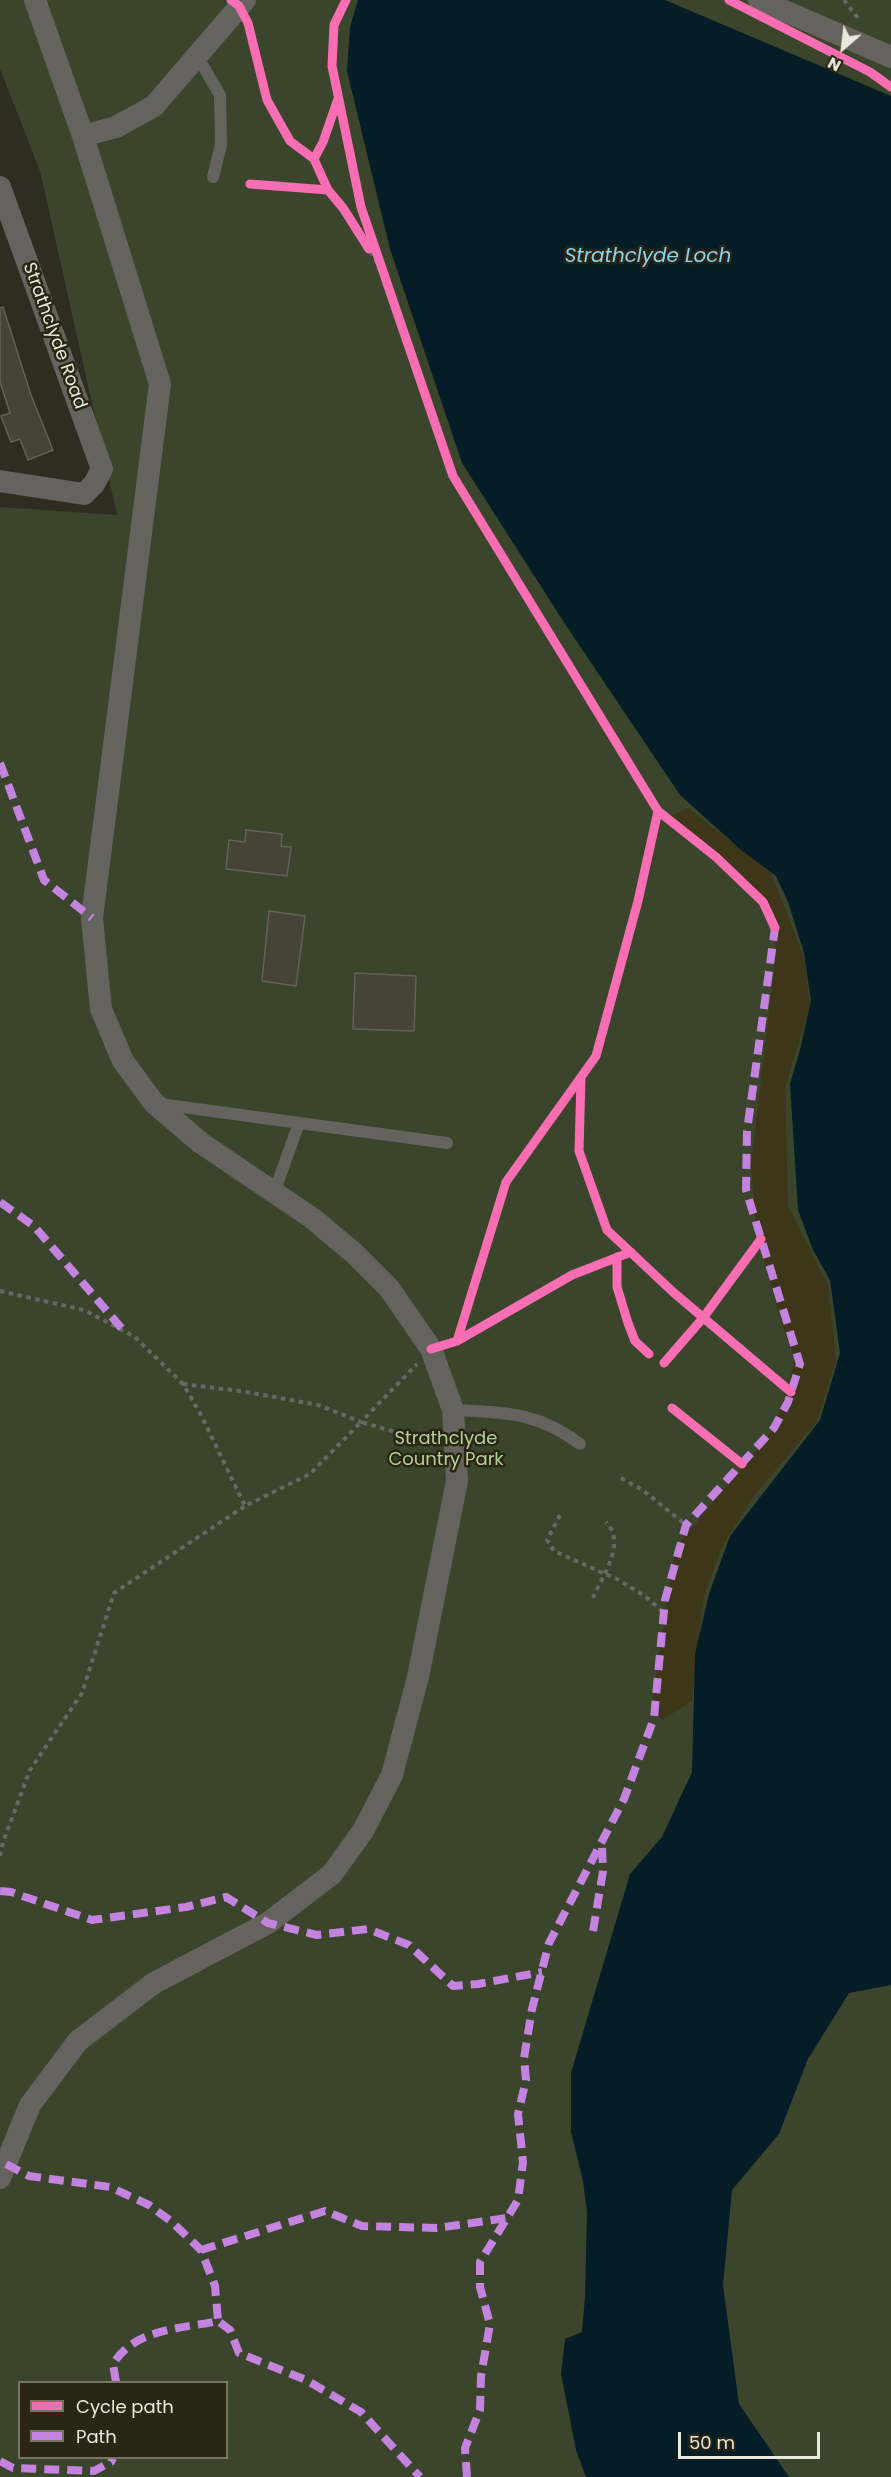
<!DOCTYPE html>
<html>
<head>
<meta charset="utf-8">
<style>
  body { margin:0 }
  #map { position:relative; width:891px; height:2477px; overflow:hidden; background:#2f2c22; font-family:Poppins,sans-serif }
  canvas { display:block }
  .legend { position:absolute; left:18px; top:2381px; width:210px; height:78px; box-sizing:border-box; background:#2a2613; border:2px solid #777463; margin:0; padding:8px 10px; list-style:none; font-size:18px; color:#eae8dc }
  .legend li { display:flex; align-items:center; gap:12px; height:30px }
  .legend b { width:30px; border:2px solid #777463 }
  .north { position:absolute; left:813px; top:18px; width:60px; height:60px; -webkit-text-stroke:4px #2a2613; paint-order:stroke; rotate:208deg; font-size:16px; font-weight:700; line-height:24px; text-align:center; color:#eae8dc }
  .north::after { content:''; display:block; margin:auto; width:21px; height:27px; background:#eae8dc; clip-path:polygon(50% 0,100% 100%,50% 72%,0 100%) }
  .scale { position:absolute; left:678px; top:2432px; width:142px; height:27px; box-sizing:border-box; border:3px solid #eae8dc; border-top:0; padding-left:8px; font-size:18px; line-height:21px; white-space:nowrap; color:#eae8dc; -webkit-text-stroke:4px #2a2613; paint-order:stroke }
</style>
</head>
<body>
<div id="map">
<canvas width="891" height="2477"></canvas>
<ul class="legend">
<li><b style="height:8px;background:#f96db3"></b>Cycle path</li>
<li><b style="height:8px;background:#c483df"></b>Path</li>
</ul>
<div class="north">N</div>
<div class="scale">50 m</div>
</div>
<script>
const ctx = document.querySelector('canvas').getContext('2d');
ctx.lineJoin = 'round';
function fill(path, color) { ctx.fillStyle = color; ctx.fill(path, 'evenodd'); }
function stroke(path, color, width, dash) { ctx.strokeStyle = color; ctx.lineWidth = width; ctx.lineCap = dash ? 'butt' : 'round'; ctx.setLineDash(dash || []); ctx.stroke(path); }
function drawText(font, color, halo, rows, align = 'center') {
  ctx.font = font + ' Poppins,sans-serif'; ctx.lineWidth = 5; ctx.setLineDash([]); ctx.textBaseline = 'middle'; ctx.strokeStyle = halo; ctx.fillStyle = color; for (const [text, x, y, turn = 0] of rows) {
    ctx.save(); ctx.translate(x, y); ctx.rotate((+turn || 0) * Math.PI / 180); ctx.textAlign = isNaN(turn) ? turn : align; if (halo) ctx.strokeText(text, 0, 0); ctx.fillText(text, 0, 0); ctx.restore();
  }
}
fill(new Path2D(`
  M 0,0 L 891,0 L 891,2477 L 0,2477 L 0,507 L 117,515 L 40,171 L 0,69 ZM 20,2382 L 226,2382 L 226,2458 L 20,2458 Z`), '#3a452c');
fill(new Path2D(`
  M 688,808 L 771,873 L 805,960 L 810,1007 L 785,1087 L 788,1206 L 828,1285 L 836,1360 L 817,1421 L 752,1498 L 721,1549 L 703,1599 L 692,1701 L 662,1720 L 654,1711 L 653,1695 L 676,1547 L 772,1431 L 789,1385 L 795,1358 L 784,1331 L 757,1236 L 751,1165 L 776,952 L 774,919 L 730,873 L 667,818 Z`), '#3d3618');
fill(new Path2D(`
  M 358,0 L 665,0 L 891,96 L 891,1985 L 849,1993 L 808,2059 L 779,2134 L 732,2190 L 723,2285 L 739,2404 L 789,2477 L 586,2477 L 576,2450 L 561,2374 L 565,2339 L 582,2332 L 585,2297 L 587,2212 L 583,2181 L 571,2132 L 571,2073 L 630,1874 L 662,1837 L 692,1772 L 695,1654 L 709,1594 L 730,1536 L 820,1420 L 840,1353 L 830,1280 L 813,1250 L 798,1210 L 790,1084 L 800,1050 L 811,1001 L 804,953 L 788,902 L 776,876 L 741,850 L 680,795 L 565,624 L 462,463 L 390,249 L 347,71 L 350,27 Z`), '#041d27');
const building = new Path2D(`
  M 3,307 L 31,395 L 53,450 L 28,460 L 20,439 L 11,442 L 1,416 L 10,413 L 0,382 L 0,308 Z
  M 246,830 L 282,834 L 281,846 L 291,847 L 287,876 L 226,869 L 229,840 L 245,842 Z
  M 269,911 L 305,916 L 296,986 L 262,981 Z
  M 355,973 L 416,976 L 414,1031 L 353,1029 Z`);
fill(building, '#464337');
stroke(building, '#636158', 1.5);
stroke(new Path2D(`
  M 346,0 L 334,25 L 332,66 L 361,207 L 453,476 L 658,811 L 716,857 L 763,902 L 775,928
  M 729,0 L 740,6
  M 844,0 L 860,21
  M 249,27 L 267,100 L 290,141 L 314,159
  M 870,72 L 891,87
  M 250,184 L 328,190 L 343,208 L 378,264
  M 328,190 L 314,159 L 323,142 L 338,100
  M 581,1079 L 579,1151 L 607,1230 L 673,1292 L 791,1392
  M 617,1257 L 617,1287 L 628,1323 L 635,1341 L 649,1354
  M 0,1291 L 84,1310 L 135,1337 L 183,1384 L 201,1415 L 245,1506 L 310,1474 L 361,1422 L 434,1443
  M 457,1340 L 572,1275 L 631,1252
  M 450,1343 L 457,1341 L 506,1182 L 596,1056 L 638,901 L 658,811
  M 664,1363 L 703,1318 L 761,1239
  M 183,1384 L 247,1392 L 318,1405 L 361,1422 L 417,1364
  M 672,1408 L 742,1464
  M 621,1478 L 644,1491 L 686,1525
  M 560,1515 L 547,1540 L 554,1551 L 619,1580 L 646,1597 L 664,1613
  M 593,1598 C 602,1576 627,1543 606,1522
  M 0,1856 L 3,1842 L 30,1770 L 82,1693 L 114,1593 L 245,1506`), '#686863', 4, [4.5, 4.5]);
stroke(new Path2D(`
  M 197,56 L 220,95 L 221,145 L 213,177
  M 160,1104 L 447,1143
  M 274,1193 L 299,1123
  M 453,1410 C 505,1413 536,1411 580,1444`), '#64635e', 12);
stroke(new Path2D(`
  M 759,0 L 891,57
  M 83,136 L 116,127 L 154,106 L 245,0
  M 0,187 L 102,469 L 94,484 L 84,494 L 0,481
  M 0,2178 L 30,2105 L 78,2041 L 154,1983 L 268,1923 L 332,1874 L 363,1831 L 392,1775 L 418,1677 L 457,1481 L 453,1410 L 431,1349 L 389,1288 L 355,1254 L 312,1218 L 201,1143 L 154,1103 L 123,1061 L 101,1009 L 92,918 L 160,384 L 83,136 L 35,0`), '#64635e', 22);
stroke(new Path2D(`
  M 0,763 L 44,880 L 92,918
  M 0,1202 L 34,1226 L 124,1331
  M 0,1891 L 11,1892 L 92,1920 L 186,1907 L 226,1897 L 268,1923 L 317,1935 L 368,1929 L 409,1945 L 453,1986 L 478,1984 L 542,1972
  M 593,1931 L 603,1871 L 602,1845
  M 6,2164 L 29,2176 L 110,2187 L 149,2205 L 172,2222 L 201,2250 L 215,2286 L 218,2321
  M 201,2250 L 325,2211 L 362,2226 L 437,2228 L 507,2218
  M 116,2382 L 113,2364 C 135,2328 181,2329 218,2321 L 230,2330 L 239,2353 L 306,2380 L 361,2412 L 420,2477
  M 0,2461 L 13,2468 L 94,2471 L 111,2462 L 113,2458
  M 467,2477 L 465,2448 L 480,2410 L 481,2376 L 490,2324 L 480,2287 L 480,2262 L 518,2200 L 523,2162 L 518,2114 L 526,2080 L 524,2058 L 532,2009 L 549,1943 L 624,1799 L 654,1718 L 665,1600 L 686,1525 L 774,1428 L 788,1402 L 800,1364 L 746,1190 L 747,1131 L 775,928`), '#c483df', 8, [15, 8]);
stroke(new Path2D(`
  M 231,0 L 239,6 L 248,23 L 267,100 L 290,141 L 314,159
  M 346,0 L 334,25 L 332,66 L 361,207 L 453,476 L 658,811 L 716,857 L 763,902 L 775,928
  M 729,0 L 870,72 L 891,87
  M 250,184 L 328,190 L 343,208 L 369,249
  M 328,190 L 314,159 L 323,142 L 338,99
  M 581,1078 L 579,1151 L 607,1230 L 673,1292 L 791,1392
  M 617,1257 L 617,1287 L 628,1323 L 635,1341 L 649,1354
  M 457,1341 L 572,1275 L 631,1252
  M 431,1349 L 457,1341 L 506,1182 L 596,1056 L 638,901 L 658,811
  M 664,1363 L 703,1318 L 761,1239
  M 672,1408 L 742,1464`), '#f96db3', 9);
drawText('18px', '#eae8dc', '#2a2613', [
  ["Strathclyde Road",54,336,70]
]);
drawText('18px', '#b4d197', '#2a2613', [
  ["Strathclyde",446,1439],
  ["Country Park",446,1460]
]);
drawText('italic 20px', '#88d3f0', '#2a2613', [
  ["Strathclyde Loch",648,257]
]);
</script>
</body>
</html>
